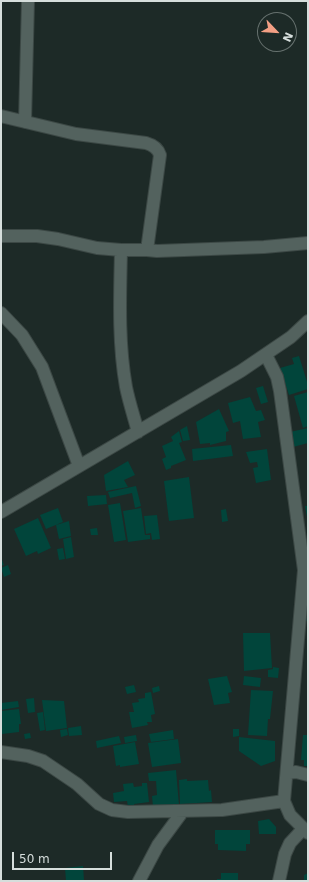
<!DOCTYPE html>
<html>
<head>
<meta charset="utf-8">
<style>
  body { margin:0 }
  #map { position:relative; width:309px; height:882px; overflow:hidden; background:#1d2a27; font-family:"DejaVu Sans",sans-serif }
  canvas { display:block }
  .frame { position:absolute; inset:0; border:2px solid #d6dedc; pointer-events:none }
  .north { position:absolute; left:257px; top:12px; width:40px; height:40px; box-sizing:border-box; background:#1d2a27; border:1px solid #67726f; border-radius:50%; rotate:115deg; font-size:11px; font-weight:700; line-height:16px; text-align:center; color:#d6dedc }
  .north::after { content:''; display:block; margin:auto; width:14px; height:18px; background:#f39f84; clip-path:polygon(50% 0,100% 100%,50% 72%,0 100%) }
  .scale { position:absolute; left:12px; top:852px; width:100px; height:18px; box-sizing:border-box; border:2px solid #d6dedc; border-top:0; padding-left:5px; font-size:12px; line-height:14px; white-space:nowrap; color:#d6dedc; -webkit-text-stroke:3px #1d2a27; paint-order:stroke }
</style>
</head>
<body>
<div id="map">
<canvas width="309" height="882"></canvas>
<div class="frame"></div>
<div class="north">N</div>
<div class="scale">50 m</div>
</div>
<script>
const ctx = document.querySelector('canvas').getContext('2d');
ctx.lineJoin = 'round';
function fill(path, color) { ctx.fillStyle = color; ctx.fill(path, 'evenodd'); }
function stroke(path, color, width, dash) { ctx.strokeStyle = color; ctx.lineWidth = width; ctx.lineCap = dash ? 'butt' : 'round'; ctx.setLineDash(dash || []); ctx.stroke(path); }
fill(new Path2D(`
  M 299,356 L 308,385 L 308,389 L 289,395 L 280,368 L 294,364 L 292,358 Z
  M 263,386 L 268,402 L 261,404 L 256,388 Z
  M 308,392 L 308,426 L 303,428 L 294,396 Z
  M 250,397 L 256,411 L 261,410 L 265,420 L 258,422 L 261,437 L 243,439 L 240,421 L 233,423 L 228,403 Z
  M 219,409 L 229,431 L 226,432 L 226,441 L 210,445 L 210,443 L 200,444 L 196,422 Z
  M 187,426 L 190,440 L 183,441 L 180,430 Z
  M 308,428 L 308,443 L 293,447 L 290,432 Z
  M 179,431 L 182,442 L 179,443 L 186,460 L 171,466 L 171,468 L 166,470 L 162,459 L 166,457 L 162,446 L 173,441 L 171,437 Z
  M 231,445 L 233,456 L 193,461 L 192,449 Z
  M 267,449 L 271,480 L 256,483 L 253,468 L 258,467 L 257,462 L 250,463 L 246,452 Z
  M 128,461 L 135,475 L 124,480 L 128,487 L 106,491 L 104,475 Z
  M 189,477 L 194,518 L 169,521 L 164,481 Z
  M 136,486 L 141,506 L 135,508 L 132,493 L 110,498 L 108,492 Z
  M 106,495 L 107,504 L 88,506 L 87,496 Z
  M 120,503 L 126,540 L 114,542 L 108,505 Z
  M 305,506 L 308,506 L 308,517 L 307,517 Z
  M 58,508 L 63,522 L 46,529 L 40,515 Z
  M 141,508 L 145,535 L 150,535 L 150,539 L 128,542 L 123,511 Z
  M 226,509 L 228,521 L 222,522 L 221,510 Z
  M 157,515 L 160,539 L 152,540 L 151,533 L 146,534 L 144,516 Z
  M 38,518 L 51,548 L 38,554 L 37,551 L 26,556 L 14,529 Z
  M 69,521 L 71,536 L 59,539 L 56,525 Z
  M 97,528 L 98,535 L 91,535 L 90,529 Z
  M 71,537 L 74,557 L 66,559 L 63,539 Z
  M 63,548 L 65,559 L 59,560 L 57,549 Z
  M 1,557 L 4,565 L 1,566 Z
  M 8,565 L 11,574 L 4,577 L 1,568 Z
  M 307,605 L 308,605 L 308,621 L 304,621 Z
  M 243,633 L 270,633 L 272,668 L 244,671 Z
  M 273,667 L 279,668 L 278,678 L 268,677 L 268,670 L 273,669 Z
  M 227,676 L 232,692 L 228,693 L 230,703 L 214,705 L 208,679 Z
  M 244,676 L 261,678 L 260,687 L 243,685 Z
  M 134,685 L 136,692 L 127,694 L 125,687 Z
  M 159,686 L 160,691 L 153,693 L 152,688 Z
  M 251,690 L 273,691 L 270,719 L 268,719 L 267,736 L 248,735 Z
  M 151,692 L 155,714 L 151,715 L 152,722 L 147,722 L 148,725 L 132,728 L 129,712 L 134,712 L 132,703 L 139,702 L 138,699 L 145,698 L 145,693 Z
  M 34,698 L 35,712 L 28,713 L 26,699 Z
  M 42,700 L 64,701 L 67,728 L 46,731 Z
  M 18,701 L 19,707 L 1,710 L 1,703 Z
  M 19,709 L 21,724 L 19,724 L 19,732 L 2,734 L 1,711 Z
  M 43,712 L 45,730 L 40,731 L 37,713 Z
  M 81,726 L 82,735 L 69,736 L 68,728 Z
  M 67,729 L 68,735 L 61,737 L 60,730 Z
  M 233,729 L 239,729 L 239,736 L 233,737 Z
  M 173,730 L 174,739 L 151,742 L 149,734 Z
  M 30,733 L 31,738 L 25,739 L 24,734 Z
  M 136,735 L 137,741 L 125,743 L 124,737 Z
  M 303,735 L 308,735 L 308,766 L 304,766 L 304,760 L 301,760 Z
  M 119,736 L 121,743 L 97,748 L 96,741 Z
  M 239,737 L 275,741 L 275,761 L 261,766 L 239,751 Z
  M 178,739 L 181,763 L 152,767 L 148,743 Z
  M 135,742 L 139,764 L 120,767 L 120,765 L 116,766 L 113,746 Z
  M 176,770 L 179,805 L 153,807 L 152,796 L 157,795 L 156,781 L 149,781 L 148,773 Z
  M 187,779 L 187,781 L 208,780 L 209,791 L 211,790 L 212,802 L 180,804 L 179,780 Z
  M 133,783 L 134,787 L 142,786 L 142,783 L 147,783 L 149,802 L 134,804 L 135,807 L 128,807 L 127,801 L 114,802 L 113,793 L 124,791 L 123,784 Z
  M 269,819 L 276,827 L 276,834 L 259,834 L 258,821 Z
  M 215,830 L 250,830 L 250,844 L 246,844 L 246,851 L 218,850 L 218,844 L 215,844 Z
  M 83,866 L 84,880 L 66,881 L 65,868 Z
  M 221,873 L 238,873 L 238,881 L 217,881 L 217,879 L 221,879 Z
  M 308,873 L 308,881 L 304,881 L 304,875 Z`), '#01453b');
const street = new Path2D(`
  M 1,116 L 76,134 L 146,143 C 153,145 158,148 160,155 L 147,250 L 157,251 L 264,247 L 308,243
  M 25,122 L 28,1
  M 1,236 L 37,236 L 58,239 L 97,248 L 121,250 L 147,250
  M 121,250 C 120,296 118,342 126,387 C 129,402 134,417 138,432
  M 1,313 L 22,335 L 42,367 L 79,466
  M 266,355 L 277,377 L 280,391 L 304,570 L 284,801 L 290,815 L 308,833
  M 1,512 L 241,371 L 291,337 L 308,321
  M 1,752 L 28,756 L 43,761 L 77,784 L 99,804 L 112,810 L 128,812 L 222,810 L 284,801
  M 287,773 L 296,772 L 308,775
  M 139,881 L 158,845 L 183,811
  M 279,881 L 285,854 L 290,843 L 303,829`);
stroke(street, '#3c4845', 14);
stroke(street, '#53625e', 12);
</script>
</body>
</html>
